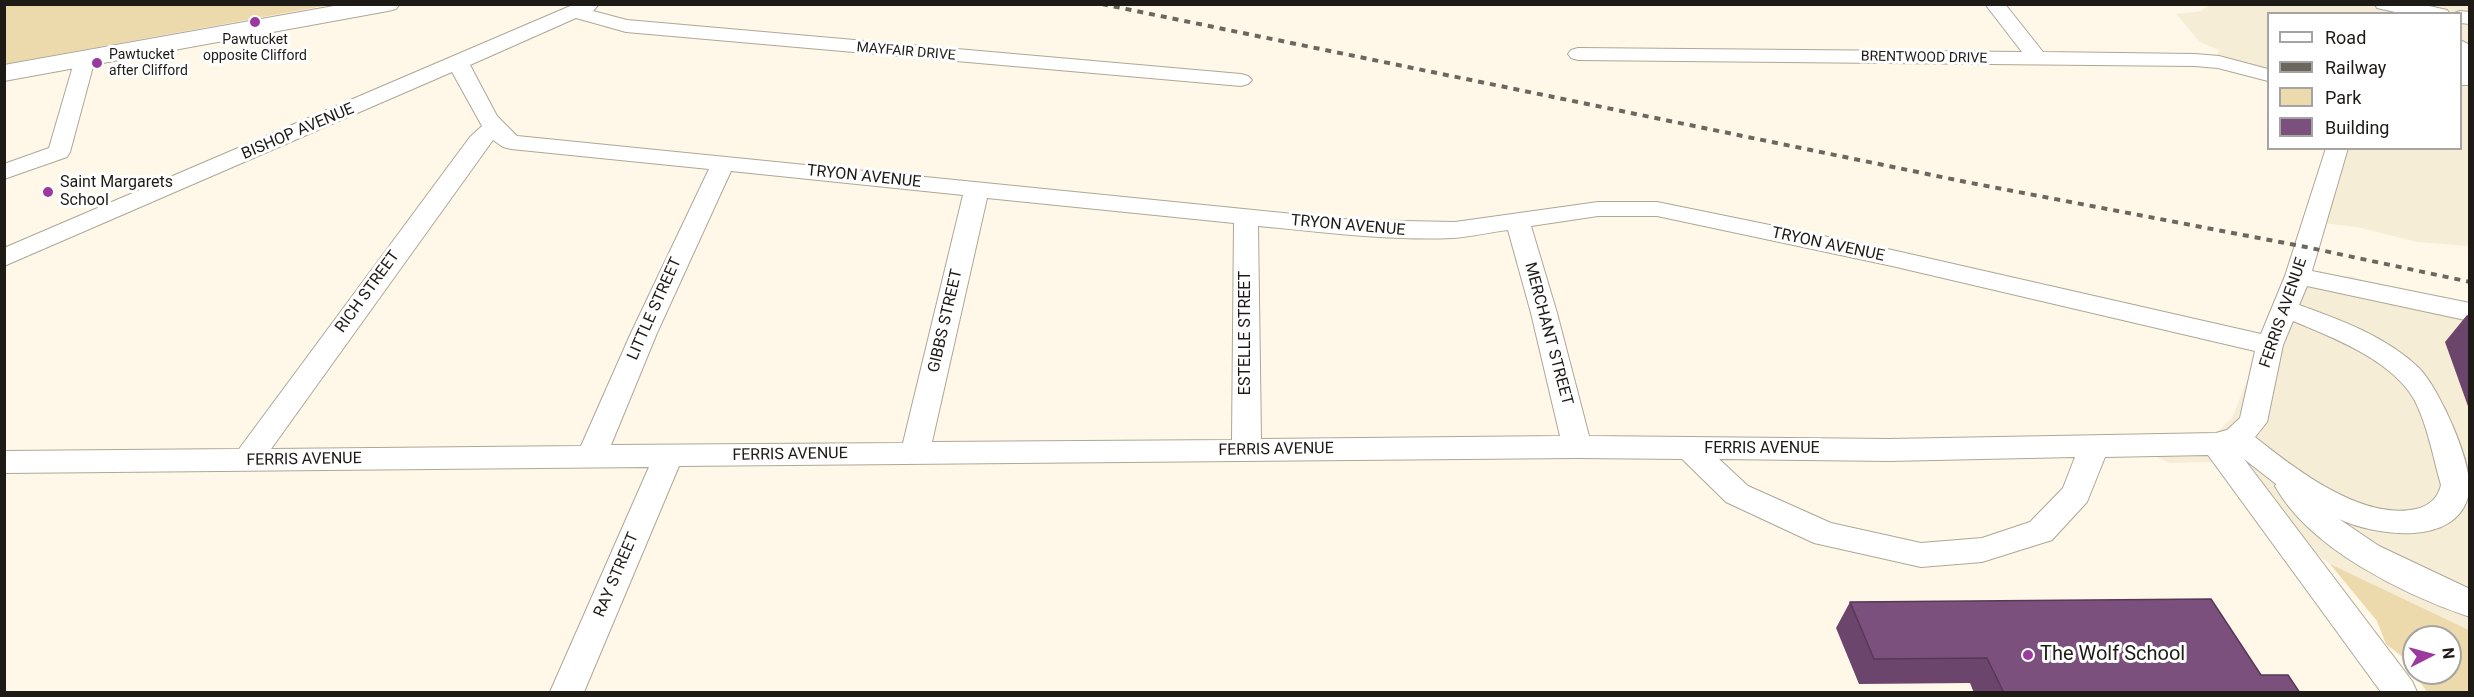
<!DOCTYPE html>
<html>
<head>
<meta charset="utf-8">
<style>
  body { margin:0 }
  #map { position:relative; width:2474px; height:697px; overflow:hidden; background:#fff8e9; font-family:Roboto,sans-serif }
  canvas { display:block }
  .frame { position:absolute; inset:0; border:6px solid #1e1b16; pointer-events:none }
  .legend { position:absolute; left:2267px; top:12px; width:195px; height:138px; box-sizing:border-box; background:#fff; border:2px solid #a5a4a2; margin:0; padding:8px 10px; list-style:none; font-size:18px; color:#1e1b16 }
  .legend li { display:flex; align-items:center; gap:12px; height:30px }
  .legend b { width:30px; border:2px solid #a5a4a2 }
  .north { position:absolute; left:2402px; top:625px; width:60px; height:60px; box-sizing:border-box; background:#fff; border:2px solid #a5a4a2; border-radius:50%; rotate:84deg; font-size:16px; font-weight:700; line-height:24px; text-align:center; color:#1e1b16 }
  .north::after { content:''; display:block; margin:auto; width:21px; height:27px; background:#9c399f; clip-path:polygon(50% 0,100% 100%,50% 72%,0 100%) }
</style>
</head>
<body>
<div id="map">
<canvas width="2474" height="697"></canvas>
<div class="frame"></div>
<ul class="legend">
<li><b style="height:8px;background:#fff"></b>Road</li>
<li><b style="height:8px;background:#6b675e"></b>Railway</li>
<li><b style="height:16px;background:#ecd9ac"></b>Park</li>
<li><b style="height:16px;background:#7c507c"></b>Building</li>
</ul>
<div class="north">N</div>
</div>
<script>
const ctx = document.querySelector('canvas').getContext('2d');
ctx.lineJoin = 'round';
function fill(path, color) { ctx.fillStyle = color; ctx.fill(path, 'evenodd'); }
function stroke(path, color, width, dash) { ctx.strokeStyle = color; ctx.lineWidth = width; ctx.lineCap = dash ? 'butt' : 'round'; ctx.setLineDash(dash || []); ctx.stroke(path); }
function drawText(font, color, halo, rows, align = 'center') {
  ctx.font = font + ' Roboto,sans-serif'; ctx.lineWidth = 6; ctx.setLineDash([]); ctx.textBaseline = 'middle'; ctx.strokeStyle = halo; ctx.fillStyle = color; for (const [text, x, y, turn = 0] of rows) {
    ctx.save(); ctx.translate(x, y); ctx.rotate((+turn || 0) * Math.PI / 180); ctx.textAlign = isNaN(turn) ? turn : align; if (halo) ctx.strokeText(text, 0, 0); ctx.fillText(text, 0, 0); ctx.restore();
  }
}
fill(new Path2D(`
  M 2210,4 L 2469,5 L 2469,246 L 2417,242 L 2357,227 L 2314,222 L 2331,149 L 2460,148 L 2460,14 L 2268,14 L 2268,77 L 2226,66 L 2217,55 L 2219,50 L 2200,42 L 2176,14 L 2201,11 Z
  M 2291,270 L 2337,277 L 2352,276 L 2361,280 L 2469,304 L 2469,630 L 2330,564 L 2302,543 L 2224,462 L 2170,463 L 2152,455 L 2213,436 L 2232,418 Z`), '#f6edd6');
fill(new Path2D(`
  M 5,4 L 329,4 L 329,5 L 5,64 Z
  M 2330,564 L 2469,630 L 2469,692 L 2427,692 L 2414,673 L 2450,673 L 2450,637 L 2414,637 L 2414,673 L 2404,658 L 2386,644 L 2377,621 Z`), '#ecd9ac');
const minor = new Path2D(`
  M 575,4 L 599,4 L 593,11 L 627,20 L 1241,74 L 1248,76 L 1252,80 L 1248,84 L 1241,86 L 626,32 L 576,18 L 470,65 L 497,116 L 517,136 L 1353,220 L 1455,222 L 1598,202 L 1657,202 L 1892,250 L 2261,334 L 2285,276 L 2326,148 L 2348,148 L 2312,271 L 2470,303 L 2470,321 L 2307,286 L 2299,305 C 2341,320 2387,337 2419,368 C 2439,388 2474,465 2469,493 C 2458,548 2375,536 2339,519 L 2379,546 L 2470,589 L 2470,617 C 2404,595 2309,548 2275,486 L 2276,484 L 2244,459 L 2412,681 L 2417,692 L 2381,692 L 2208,455 L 2105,457 L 2087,502 L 2052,540 L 1982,562 L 1921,567 L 1814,543 L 1726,502 L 1682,459 L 1577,458 L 679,466 L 584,692 L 550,692 L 649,467 L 4,473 L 4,451 L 239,449 L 470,137 L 482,126 L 452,72 L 4,266 L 4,248 ZM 493,140 L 503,147 L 511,149 L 709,169 L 631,333 L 581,446 L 271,449 ZM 731,171 L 963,195 L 903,443 L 611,445 L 657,333 ZM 987,198 L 1234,223 L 1232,440 L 932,442 ZM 1598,216 L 1657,216 L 1892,266 L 2255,351 L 2240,418 L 2227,430 L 2216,433 L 1889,439 L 1589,436 L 1557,313 L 1531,226 ZM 1258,226 C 1323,232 1388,241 1453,238 C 1471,237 1490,232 1508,230 L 1531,313 L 1560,436 L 1261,439 ZM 2293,321 C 2332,337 2394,361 2415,401 C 2428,427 2433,457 2441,485 C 2438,498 2429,506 2416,509 C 2362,521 2295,469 2255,437 L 2267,422 L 2283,345 ZM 2075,457 L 2063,488 L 2030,522 L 1982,538 L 1921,543 L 1831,523 L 1748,486 L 1719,459 L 1889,461 Z
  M 1985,4 L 2005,4 L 2043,52 L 2195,54 L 2219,56 L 2268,69 L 2268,81 L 2218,68 L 2195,66 L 1578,60 L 1571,58 L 1568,54 L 1571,50 L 1578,48 L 2022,52 Z
  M 2375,4 L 2420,4 L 2447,10 L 2450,14 L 2404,14 L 2377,8 Z
  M 2460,11 L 2470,12 L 2470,24 L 2460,23 L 2460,14 L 2452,14 Z
  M 2460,40 L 2470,45 L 2470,85 L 2460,85 Z
  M 85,53 L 92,55 L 95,59 L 70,152 L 67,157 L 4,179 L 4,164 L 49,148 L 75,59 L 78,55 Z`);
const major = new Path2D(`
  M 345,4 L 400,4 L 396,9 L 388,11 L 4,81 L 4,65 Z`);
stroke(minor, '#ada798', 2);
stroke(major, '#ada798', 2);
fill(minor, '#fff');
fill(major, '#fff');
stroke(new Path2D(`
  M 1102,4 L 1966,182 L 2306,247 L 2470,282`), '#6b675e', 4, [6, 6]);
fill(new Path2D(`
  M 2467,315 L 2469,316 L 2469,409 L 2445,342 Z
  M 1850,602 L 2261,675 L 2300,693 L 1974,693 L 1970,683 L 1859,684 L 1836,628 Z`), '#6b456b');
const building = new Path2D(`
  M 2211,599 L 2261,675 L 2288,675 L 2300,693 L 2004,693 L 1987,658 L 1874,659 L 1850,602 Z`);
fill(building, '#7c507c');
stroke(building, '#573857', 1.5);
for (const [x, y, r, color] of [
  [255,22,6,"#9c399f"],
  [97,63,6,"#9c399f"],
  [48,192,6,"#9c399f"],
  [2028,655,6,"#9c399f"]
]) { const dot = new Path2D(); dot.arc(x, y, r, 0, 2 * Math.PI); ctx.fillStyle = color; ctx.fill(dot); stroke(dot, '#fff', 2); }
drawText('14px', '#1e1b16', '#fff', [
  ["Pawtucket",255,40],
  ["opposite Clifford",255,56],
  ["Pawtucket",109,55,"left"],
  ["after Clifford",109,71,"left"]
]);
drawText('14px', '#1e1b16', '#fff', [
  ["MAYFAIR DRIVE",906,52,5],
  ["BRENTWOOD DRIVE",1924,58,1]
]);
drawText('16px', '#1e1b16', '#fff', [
  ["BISHOP AVENUE",298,132,-23],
  ["TRYON AVENUE",864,177,6],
  ["TRYON AVENUE",1348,226,5],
  ["TRYON AVENUE",1828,245,12],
  ["RICH STREET",368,292,-54],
  ["LITTLE STREET",655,309,-66],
  ["FERRIS AVENUE",2284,313,-71],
  ["GIBBS STREET",946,321,-77],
  ["ESTELLE STREET",1246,333,-90],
  ["MERCHANT STREET",1548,334,75],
  ["FERRIS AVENUE",1762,449],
  ["FERRIS AVENUE",1276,450,-1],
  ["FERRIS AVENUE",790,455,-1],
  ["FERRIS AVENUE",304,460,-1],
  ["RAY STREET",617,575,-67]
]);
drawText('16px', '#1e1b16', '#fff', [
  ["Saint Margarets",60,183],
  ["School",60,201]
], 'left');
drawText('20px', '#1e1b16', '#fff', [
  ["The Wolf School",2040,655]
], 'left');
</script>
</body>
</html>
